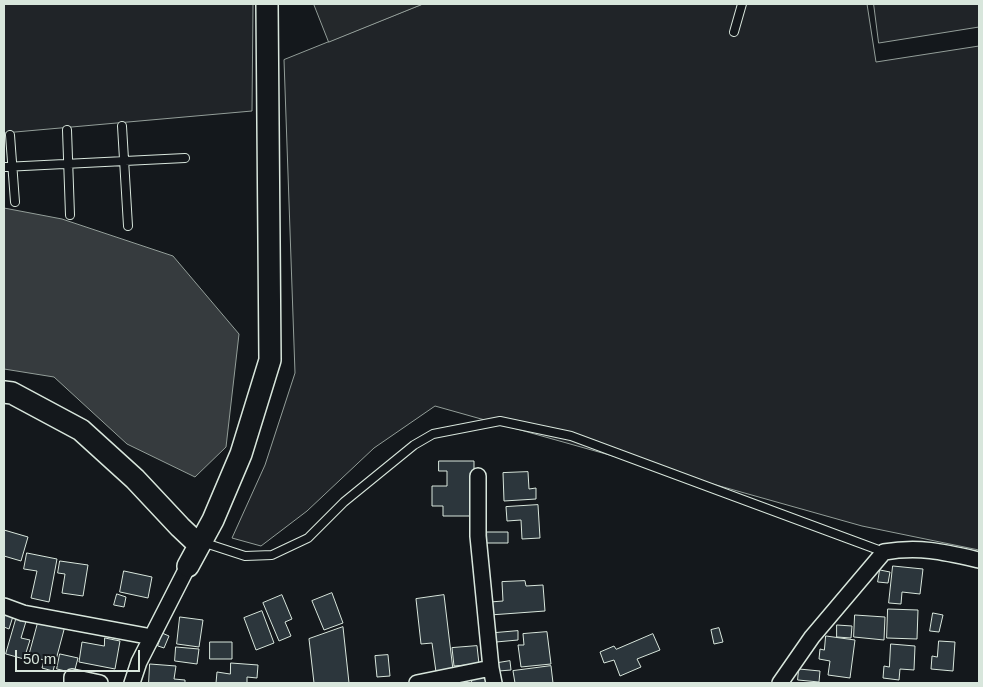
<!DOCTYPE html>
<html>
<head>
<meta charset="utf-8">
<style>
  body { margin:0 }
  #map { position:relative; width:983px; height:687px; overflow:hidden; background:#14181c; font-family:Arial,sans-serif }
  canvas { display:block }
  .frame { position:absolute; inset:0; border:5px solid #d8e6dc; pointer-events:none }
  .scale { position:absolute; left:15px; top:650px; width:125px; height:22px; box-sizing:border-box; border:2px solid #d8e6dc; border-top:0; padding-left:6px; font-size:15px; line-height:18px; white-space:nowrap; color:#d8e6dc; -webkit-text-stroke:4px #14181c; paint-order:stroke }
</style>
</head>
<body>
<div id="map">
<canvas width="983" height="687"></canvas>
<div class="frame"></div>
<div class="scale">50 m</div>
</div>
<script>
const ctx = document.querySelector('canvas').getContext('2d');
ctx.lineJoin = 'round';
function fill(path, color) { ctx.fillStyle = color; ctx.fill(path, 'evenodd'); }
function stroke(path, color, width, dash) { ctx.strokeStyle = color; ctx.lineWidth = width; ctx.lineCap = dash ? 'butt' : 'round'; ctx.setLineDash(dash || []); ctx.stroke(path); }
const green = new Path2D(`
  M 4,4 L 253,4 L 252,111 L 4,133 Z
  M 423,4 L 867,4 L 876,62 L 979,46 L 979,550 L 862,526 L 435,406 L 374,448 L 307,511 L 261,546 L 232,538 L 265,465 L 295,373 L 284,60 Z
  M 874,4 L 979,4 L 979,27 L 879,43 Z`);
fill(green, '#202428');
stroke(green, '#939e99', 1);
const parking = new Path2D(`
  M 314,4 L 423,4 L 329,42 Z`);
fill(parking, '#24282b');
stroke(parking, '#939e99', 1);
const water = new Path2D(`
  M 4,208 L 62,219 L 173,256 L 239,334 L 226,447 L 195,477 L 127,444 L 54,377 L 4,369 Z`);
fill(water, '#363b3e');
stroke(water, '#939e99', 1);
const building = new Path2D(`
  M 439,461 L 474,461 L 474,516 L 443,516 L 443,506 L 432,506 L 432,486 L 447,486 L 447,471 L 439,471 Z
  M 528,472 L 529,489 L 536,488 L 536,499 L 504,501 L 503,473 Z
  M 538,505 L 540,538 L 522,539 L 521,520 L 507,521 L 506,507 Z
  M 4,530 L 28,537 L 21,561 L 4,556 Z
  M 487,532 L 508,532 L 508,543 L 487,543 Z
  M 27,553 L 57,559 L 49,602 L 31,598 L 37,571 L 24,569 Z
  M 60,561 L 88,565 L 83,596 L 62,593 L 65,574 L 58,573 Z
  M 893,566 L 923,569 L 920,594 L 902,592 L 901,604 L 889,603 Z
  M 880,570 L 890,572 L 888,583 L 878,582 Z
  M 124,571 L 152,577 L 148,598 L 120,592 Z
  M 525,581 L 526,586 L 543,585 L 545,611 L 490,615 L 490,602 L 503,601 L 502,582 Z
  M 332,593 L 343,623 L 324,630 L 312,601 Z
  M 117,594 L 126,597 L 124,607 L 114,605 Z
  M 282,595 L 292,619 L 285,622 L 291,636 L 279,641 L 263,603 Z
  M 444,595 L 453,670 L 436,672 L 432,643 L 421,644 L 416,599 Z
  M 888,609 L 918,610 L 917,639 L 887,638 Z
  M 4,610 L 14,613 L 9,629 L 4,627 L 4,629 Z
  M 262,611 L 274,643 L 256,650 L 244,618 Z
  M 933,613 L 943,615 L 939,632 L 930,631 Z
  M 855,615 L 885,617 L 884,640 L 854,637 Z
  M 17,616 L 27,618 L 21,638 L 30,640 L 24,659 L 6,654 Z
  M 180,617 L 203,620 L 199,647 L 177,644 Z
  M 39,619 L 65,626 L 53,671 L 42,668 L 44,660 L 29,656 Z
  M 837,625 L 852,626 L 851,638 L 837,637 Z
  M 343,627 L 349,683 L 314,683 L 309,639 Z
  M 719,628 L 723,642 L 714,644 L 711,630 Z
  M 518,631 L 518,640 L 496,642 L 495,633 Z
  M 547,632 L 551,664 L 521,667 L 518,645 L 524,645 L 523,634 Z
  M 162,633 L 169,636 L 164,648 L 158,646 Z
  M 653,634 L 660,650 L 637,659 L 641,667 L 620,676 L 614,660 L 604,663 L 600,652 L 614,646 L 616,649 Z
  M 826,636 L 855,640 L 850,678 L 828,675 L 830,661 L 819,659 L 820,649 L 824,650 Z
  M 105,638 L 120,641 L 115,669 L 79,662 L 82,642 L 104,646 Z
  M 939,641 L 955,642 L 953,671 L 931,669 L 932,656 L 937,657 Z
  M 210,642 L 232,642 L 232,659 L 210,659 Z
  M 891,644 L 915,646 L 914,670 L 900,669 L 899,680 L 883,678 L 884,666 L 889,667 Z
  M 477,646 L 479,664 L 454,666 L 452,648 Z
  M 176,647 L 199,649 L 197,664 L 175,661 Z
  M 60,654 L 78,658 L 74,673 L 57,669 Z
  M 388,655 L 390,676 L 377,677 L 375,656 Z
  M 510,661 L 511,670 L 499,671 L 498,663 Z
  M 231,663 L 258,665 L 257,678 L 247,677 L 247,683 L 216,683 L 217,672 L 230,674 Z
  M 150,664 L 176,666 L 174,679 L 185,680 L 185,683 L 149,683 Z
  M 551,666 L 553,683 L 515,683 L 513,671 Z
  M 799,669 L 820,671 L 819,682 L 798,680 Z
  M 489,677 L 489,683 L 472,683 L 471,679 Z`);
fill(building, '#2c363c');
stroke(building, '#d8e6dc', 1);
const lane = new Path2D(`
  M 734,32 L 742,4
  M 122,126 L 128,226
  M 67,130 L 70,215
  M 10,135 L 15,202
  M 4,167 L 185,158
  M 202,542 L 245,556 L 272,555 L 308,538 L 344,502 L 414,445 L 433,434 L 500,421 L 571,436 L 884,552`);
const street = new Path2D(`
  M 478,476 L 478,536 L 491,668
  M 4,606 L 23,613 L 152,637
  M 72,683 L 72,677 L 100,683
  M 132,683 L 139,662 L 188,566
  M 417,683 L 491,668 L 494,683
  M 780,683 L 812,637 L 884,552 C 920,546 944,552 979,560`);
const secondary = new Path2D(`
  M 4,392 L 12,393 L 81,430 L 135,479 L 180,527 L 199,545
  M 188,566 L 213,520 L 241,454 L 270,360 L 267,4`);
stroke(lane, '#d8e6dc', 10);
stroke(street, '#d8e6dc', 18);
stroke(secondary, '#d8e6dc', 24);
stroke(lane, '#14181c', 8);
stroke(street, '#14181c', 15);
stroke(secondary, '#14181c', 21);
</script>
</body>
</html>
